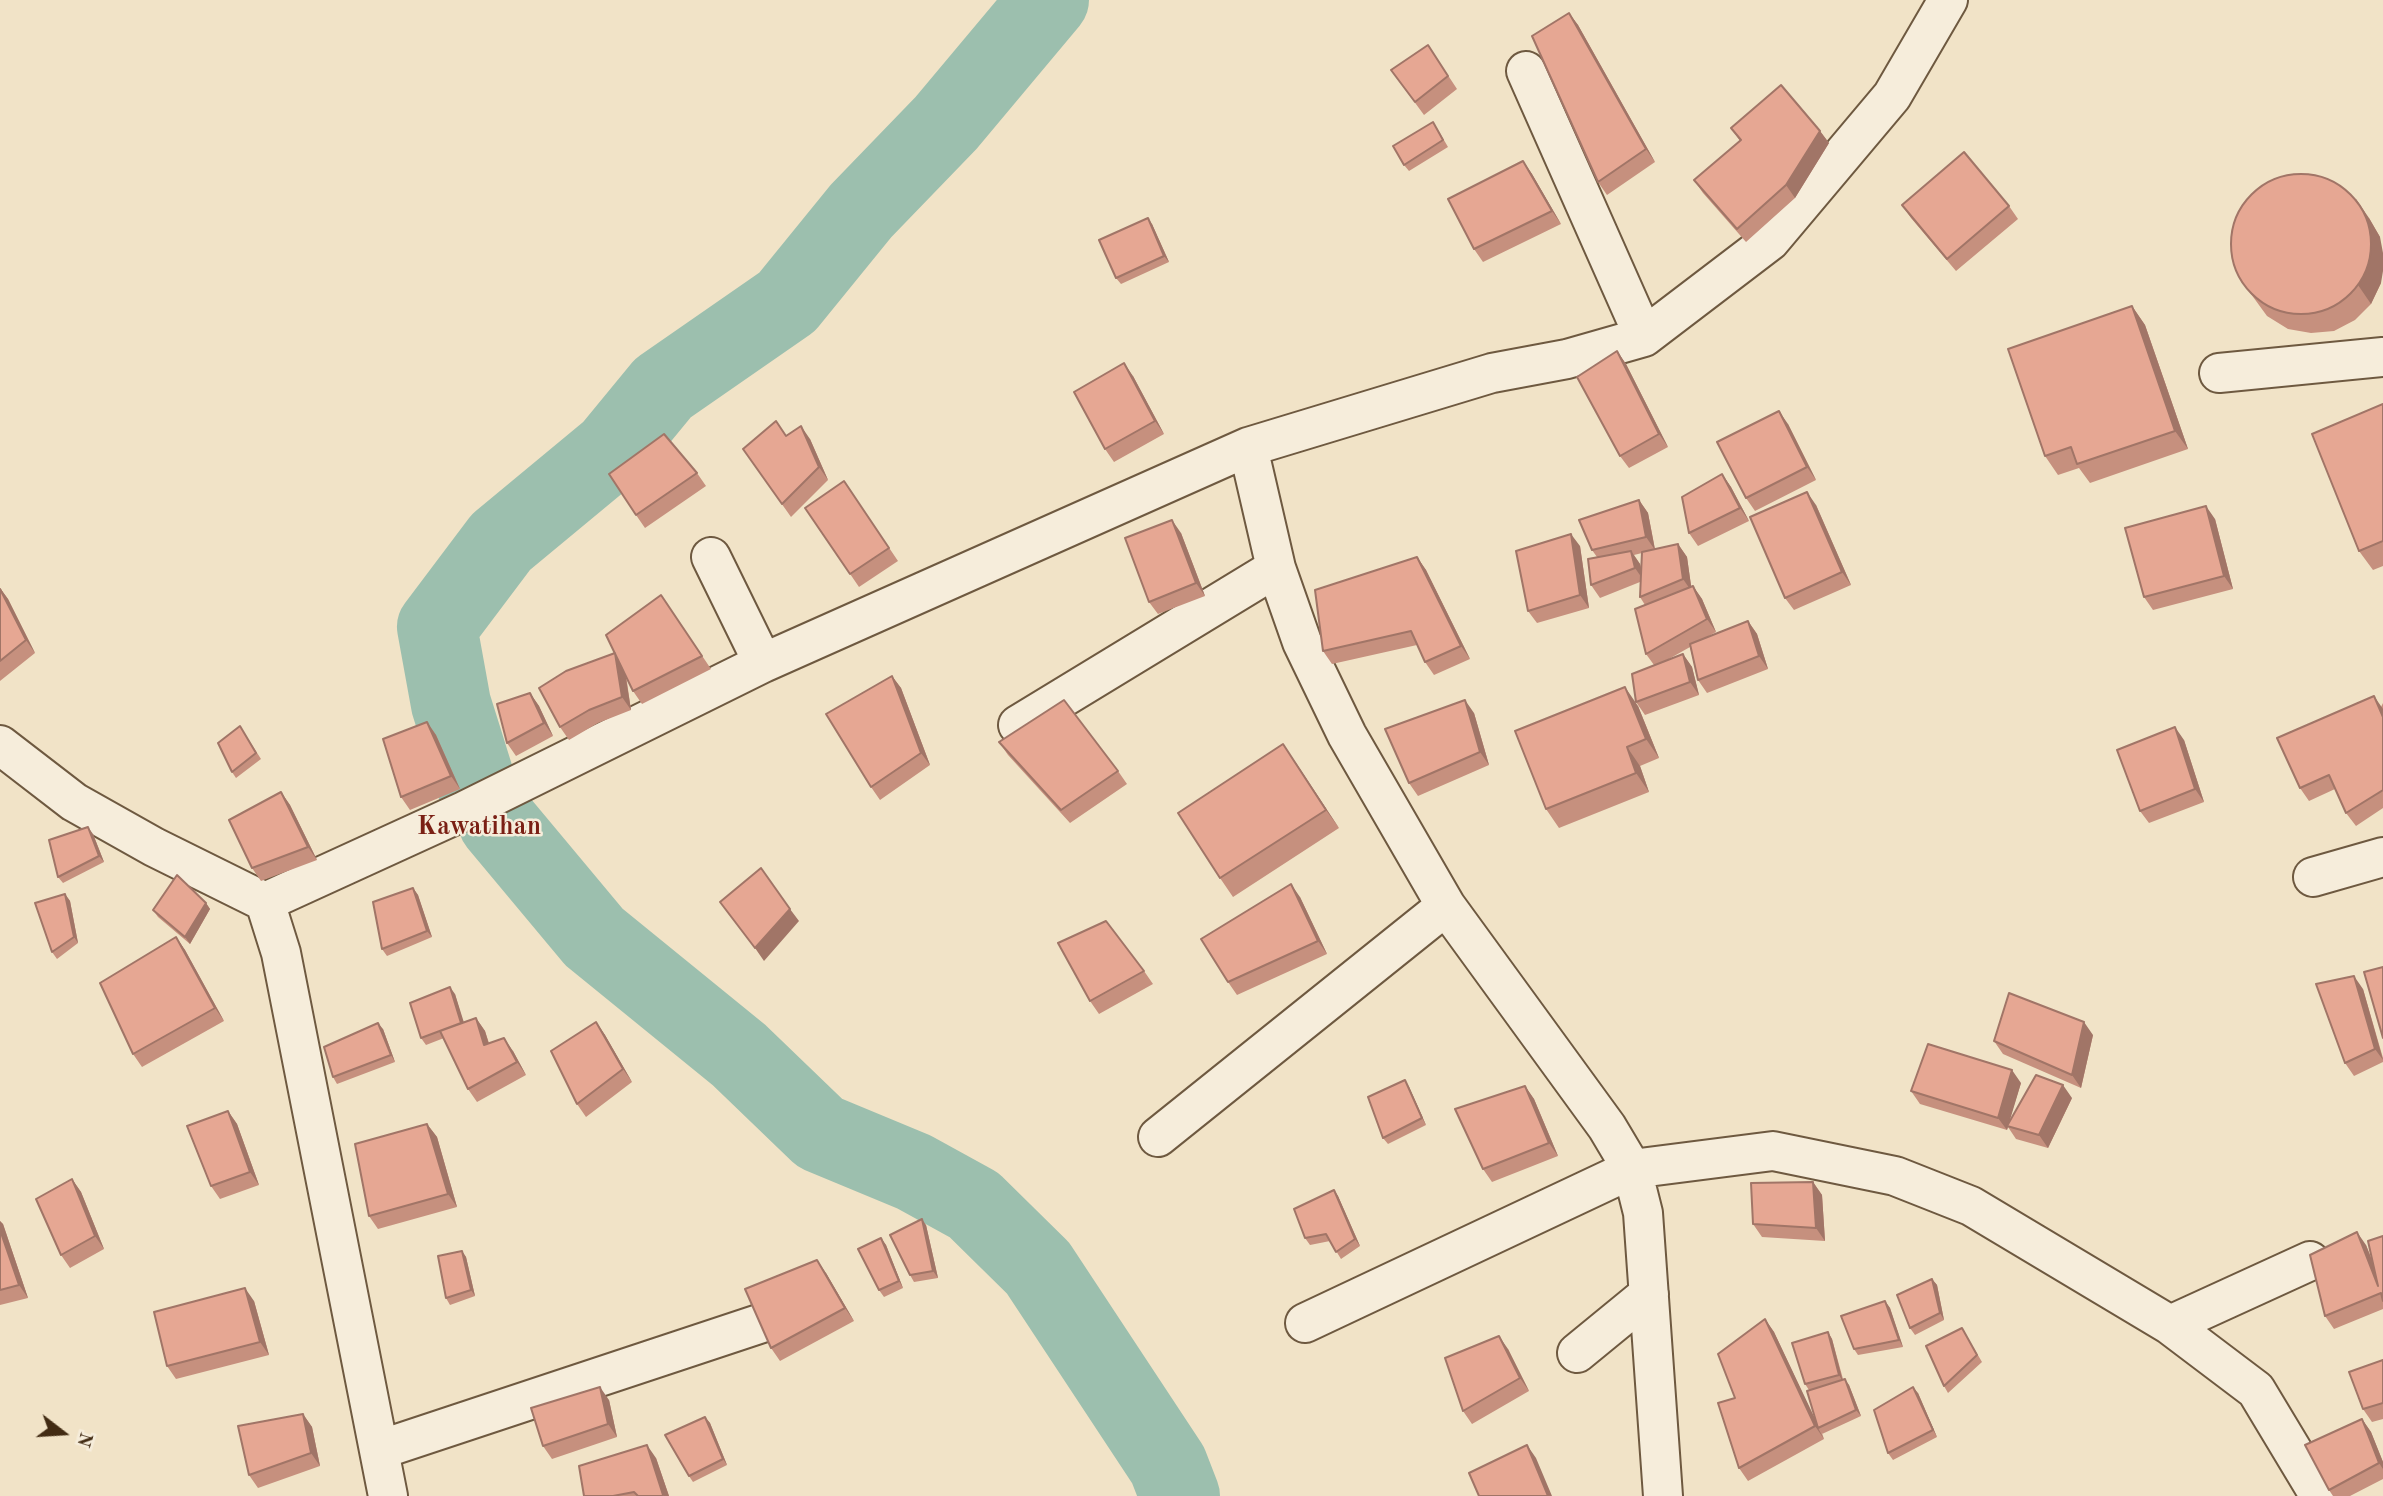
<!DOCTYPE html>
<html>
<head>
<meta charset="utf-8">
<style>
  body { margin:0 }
  #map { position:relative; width:2383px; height:1496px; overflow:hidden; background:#f1e3c7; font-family:"Old Standard TT",serif }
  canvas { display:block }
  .north { position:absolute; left:28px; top:1398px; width:70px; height:70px; -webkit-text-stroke:5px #f6eddb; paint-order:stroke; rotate:107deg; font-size:19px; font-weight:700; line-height:28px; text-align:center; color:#422b13 }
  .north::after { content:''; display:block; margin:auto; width:24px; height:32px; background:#422b13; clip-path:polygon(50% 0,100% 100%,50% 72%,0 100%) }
</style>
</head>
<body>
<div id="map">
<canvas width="2383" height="1496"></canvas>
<div class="north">N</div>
</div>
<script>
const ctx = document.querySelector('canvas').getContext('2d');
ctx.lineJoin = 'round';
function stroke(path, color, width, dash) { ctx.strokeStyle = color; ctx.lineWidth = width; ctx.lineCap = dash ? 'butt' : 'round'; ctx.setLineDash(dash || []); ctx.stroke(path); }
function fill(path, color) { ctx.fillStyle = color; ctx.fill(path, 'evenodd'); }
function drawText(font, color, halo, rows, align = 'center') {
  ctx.font = font + ' "Old Standard TT",serif'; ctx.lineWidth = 5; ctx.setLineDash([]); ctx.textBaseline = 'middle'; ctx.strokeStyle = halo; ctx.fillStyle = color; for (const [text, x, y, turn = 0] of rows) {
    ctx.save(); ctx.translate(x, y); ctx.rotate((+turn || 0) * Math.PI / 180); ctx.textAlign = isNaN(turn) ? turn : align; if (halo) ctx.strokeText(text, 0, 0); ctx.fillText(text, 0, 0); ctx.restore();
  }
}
stroke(new Path2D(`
  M 476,784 L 451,704 L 437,627 L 501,542 L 612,450 L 663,388 L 787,302 L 861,211 L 946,123 L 1049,0
  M 498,822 L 594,937 L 739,1055 L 820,1133 L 914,1172 L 974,1205 L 1038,1268 L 1168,1465 L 1180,1496`), '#9cbfae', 80);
const minor = new Path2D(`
  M 1526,71 L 1644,337
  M 2219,373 L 2383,357
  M 1248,447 L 1276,568 L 1302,642 L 1347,735 L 1446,906 L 1607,1127 L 1632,1169 L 1643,1213 L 1663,1496
  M 711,557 L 763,663
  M 1018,725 L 1276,568
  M 0,745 L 74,802 L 154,847 L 265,902
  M 2313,877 L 2383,857
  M 1158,1137 L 1446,906
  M 1305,1323 L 1632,1169 L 1773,1151 L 1895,1176 L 1971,1206 L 2170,1325 L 2256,1390 L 2318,1493
  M 2170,1325 L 2310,1261
  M 1577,1353 L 1649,1294
  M 379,1450 L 762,1323
  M 388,1496 L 281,953 L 265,902 L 464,811 L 763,663 L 1248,447 L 1492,373 L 1567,359 L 1644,337 L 1770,241 L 1892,96 L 1948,0`);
stroke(minor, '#6e5940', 42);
stroke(minor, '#f6eddb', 38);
fill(new Path2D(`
  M 1569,13 L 1578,25 L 1655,162 L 1607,195 L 1598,182 Z
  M 1428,45 L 1457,89 L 1424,115 L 1391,70 Z
  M 1437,128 L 1448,147 L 1409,171 L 1404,165 Z
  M 1731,128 L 1820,131 L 1829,143 L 1795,198 L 1746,242 L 1703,193 L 1694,180 L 1740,141 Z
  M 1523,161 L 1532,174 L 1561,224 L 1483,262 L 1474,249 Z
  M 1902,205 L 2009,206 L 2018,219 L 1956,271 L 1911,218 Z
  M 2369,218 L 2380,237 L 2381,283 L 2371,304 L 2355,320 L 2334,331 L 2311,333 L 2288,329 L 2267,316 L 2240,279 Z
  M 1152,224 L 1169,262 L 1121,284 L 1116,278 Z
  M 2132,306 L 2145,325 L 2188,449 L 2090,483 L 2079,468 L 2058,475 L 2045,456 Z
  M 1617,351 L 1626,364 L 1668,447 L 1629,468 L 1620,456 Z
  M 1133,376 L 1164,434 L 1114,462 L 1105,449 Z
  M 2383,404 L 2383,566 L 2373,570 L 2359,551 Z
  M 1788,424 L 1816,480 L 1755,511 L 1746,498 Z
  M 810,439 L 828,480 L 791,517 L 743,449 Z
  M 697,473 L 706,486 L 645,528 L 636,515 Z
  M 1722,474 L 1731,487 L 1749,521 L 1698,546 L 1689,533 Z
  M 844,481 L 898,561 L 859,587 L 805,508 Z
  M 1639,500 L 1648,513 L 1655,549 L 1678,544 L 1687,557 L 1691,586 L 1693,586 L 1702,599 L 1716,632 L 1705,638 L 1748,621 L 1757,634 L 1768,669 L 1707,693 L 1698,680 L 1690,647 L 1667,660 L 1683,654 L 1692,667 L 1699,695 L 1645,715 L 1636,702 L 1654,665 L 1646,654 L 1645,605 L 1640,597 L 1640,582 L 1600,598 L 1591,585 L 1597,557 L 1592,550 ZM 1642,553 L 1641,567 L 1640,564 L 1634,555 Z
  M 1816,505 L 1851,585 L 1794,610 L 1785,598 Z
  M 2215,519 L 2233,589 L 2153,610 L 2144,597 Z
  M 1181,533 L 1205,596 L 1158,614 L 1149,602 Z
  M 1580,546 L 1589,608 L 1537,623 L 1528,611 Z
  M 1417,557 L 1426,570 L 1470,659 L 1434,675 L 1425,662 L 1417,645 L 1332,664 L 1323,651 Z
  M 0,588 L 8,599 L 35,653 L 0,681 Z
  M 661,595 L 711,669 L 642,704 L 633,691 L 626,675 L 631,710 L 598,723 L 569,740 L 560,727 L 615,653 Z
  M 892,676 L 901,688 L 930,765 L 880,800 L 871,787 Z
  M 530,693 L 539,706 L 553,736 L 516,756 L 507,743 Z
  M 2383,703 L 2383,808 L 2356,826 L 2346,813 L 2335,789 L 2309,801 L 2300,788 L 2381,707 Z
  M 1638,706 L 1659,758 L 1640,766 L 1649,792 L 1559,828 L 1546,809 Z
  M 1474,713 L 1489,765 L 1418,796 L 1409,783 Z
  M 427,722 L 436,735 L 460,789 L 410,810 L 401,797 Z
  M 240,726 L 261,759 L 236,778 L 232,772 Z
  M 2184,740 L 2204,802 L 2149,823 L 2140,811 Z
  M 999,742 L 1118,771 L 1127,784 L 1070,823 L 1008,755 Z
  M 1296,763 L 1339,828 L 1233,897 L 1220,878 Z
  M 281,792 L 290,805 L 317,860 L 261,881 L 252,868 Z
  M 93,834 L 104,862 L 63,883 L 58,877 Z
  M 413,888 L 418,895 L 432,937 L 387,956 L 382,949 Z
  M 65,894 L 70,901 L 78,943 L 57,959 L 52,952 Z
  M 1300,897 L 1327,954 L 1237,995 L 1228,982 Z
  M 206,903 L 210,909 L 190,944 L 158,917 L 153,910 Z
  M 176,937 L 185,950 L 224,1021 L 142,1067 L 133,1054 Z
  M 1144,971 L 1153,984 L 1099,1014 L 1090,1001 Z
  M 2363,989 L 2383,1058 L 2383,1062 L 2354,1076 L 2345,1063 Z
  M 455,994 L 463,1022 L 476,1018 L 485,1031 L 489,1043 L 513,1051 L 526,1075 L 477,1102 L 468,1089 L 444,1038 L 426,1045 L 421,1038 Z
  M 596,1022 L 605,1035 L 632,1082 L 586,1117 L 577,1104 Z
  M 383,1029 L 395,1062 L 337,1084 L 333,1077 Z
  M 2093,1035 L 2081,1088 L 2003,1054 L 1994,1041 Z
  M 1405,1080 L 1409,1087 L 1426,1125 L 1388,1144 L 1383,1138 Z
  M 2021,1083 L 2009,1121 L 2072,1098 L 2048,1148 L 2016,1139 L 2008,1127 L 2007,1130 L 1920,1104 L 1911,1091 Z
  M 1525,1086 L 1534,1099 L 1558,1156 L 1492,1182 L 1483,1169 Z
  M 228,1111 L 237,1124 L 259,1185 L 220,1199 L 211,1186 Z
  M 427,1124 L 437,1137 L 457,1207 L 378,1229 L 369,1216 Z
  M 72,1179 L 81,1192 L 104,1249 L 70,1268 L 61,1255 Z
  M 1813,1182 L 1822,1195 L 1825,1241 L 1762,1237 L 1753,1224 Z
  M 1334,1190 L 1338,1196 L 1360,1246 L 1341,1259 L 1330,1241 L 1310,1245 L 1305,1238 Z
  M 0,1221 L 3,1224 L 28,1298 L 0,1305 Z
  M 926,1225 L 938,1278 L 914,1282 L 910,1275 Z
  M 2383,1236 L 2383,1309 L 2334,1329 L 2325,1316 L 2366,1245 L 2373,1262 Z
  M 881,1238 L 886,1245 L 903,1288 L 884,1297 L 879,1290 Z
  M 462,1251 L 466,1257 L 475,1296 L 450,1305 L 446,1298 Z
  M 826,1273 L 854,1321 L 780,1361 L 771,1348 Z
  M 1932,1279 L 1937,1285 L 1944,1320 L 1915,1335 L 1910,1328 Z
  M 254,1301 L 269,1355 L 176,1379 L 167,1366 Z
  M 1885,1301 L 1890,1308 L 1903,1347 L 1858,1355 L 1854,1349 Z
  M 1765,1319 L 1774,1332 L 1815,1420 L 1809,1390 L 1805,1384 L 1828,1332 L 1832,1339 L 1843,1379 L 1849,1385 L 1861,1416 L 1822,1434 L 1822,1433 L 1824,1439 L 1748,1481 L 1739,1468 L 1735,1398 Z
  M 1962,1328 L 1982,1362 L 1948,1393 L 1944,1386 Z
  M 1508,1349 L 1529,1391 L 1472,1424 L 1463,1411 Z
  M 2383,1360 L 2383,1419 L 2372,1422 L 2363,1409 Z
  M 1918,1393 L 1937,1437 L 1893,1460 L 1888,1453 Z
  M 609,1400 L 617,1437 L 552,1459 L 543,1446 Z
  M 303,1414 L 312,1427 L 320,1466 L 258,1488 L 249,1475 Z
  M 705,1417 L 710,1423 L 727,1465 L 693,1482 L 689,1476 Z
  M 2362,1419 L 2371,1432 L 2383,1462 L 2383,1479 L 2350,1496 L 2333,1496 L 2329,1490 Z
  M 656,1458 L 669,1496 L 584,1496 Z`), '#c6907e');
fill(new Path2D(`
  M 1569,13 L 1578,25 L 1655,162 L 1646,149 Z
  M 1820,131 L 1829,143 L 1795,198 L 1786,185 Z
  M 1523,161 L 1532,174 L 1561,224 L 1552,211 Z
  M 2356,199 L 2369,218 L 2380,237 L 2383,253 L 2383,271 L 2381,283 L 2371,304 L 2358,285 Z
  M 1148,218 L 1152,224 L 1169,262 L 1164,256 Z
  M 2132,306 L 2145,325 L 2188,449 L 2175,431 Z
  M 1617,351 L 1626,364 L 1668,447 L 1659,434 Z
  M 1124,363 L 1133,376 L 1164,434 L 1155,421 Z
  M 1779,411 L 1788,424 L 1816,480 L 1807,467 Z
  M 801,426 L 810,439 L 828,480 L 819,467 Z
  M 1722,474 L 1731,487 L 1749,521 L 1740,508 Z
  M 1807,492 L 1816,505 L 1851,585 L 1842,572 Z
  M 1639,500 L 1648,513 L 1655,550 L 1646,537 Z
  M 2206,506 L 2215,519 L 2233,589 L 2224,576 Z
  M 1172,520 L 1181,533 L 1205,596 L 1196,583 Z
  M 1571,534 L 1580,546 L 1589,608 L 1580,595 Z
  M 1678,544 L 1687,557 L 1692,592 L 1683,579 Z
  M 1631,551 L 1640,564 L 1644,581 L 1635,568 Z
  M 1417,557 L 1426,570 L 1470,659 L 1461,646 Z
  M 1693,586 L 1702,599 L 1716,632 L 1707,619 Z
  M 0,588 L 8,599 L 35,653 L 26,640 Z
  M 1748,621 L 1757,634 L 1768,669 L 1759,656 Z
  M 615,653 L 624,666 L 631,710 L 622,697 Z
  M 1683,654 L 1692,667 L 1699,695 L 1690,682 Z
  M 892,676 L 901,688 L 930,765 L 921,753 Z
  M 1625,687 L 1638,706 L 1659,758 L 1646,739 Z
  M 530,693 L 539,706 L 553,736 L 544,723 Z
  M 2374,696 L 2383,709 L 2383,717 Z
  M 1465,700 L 1474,713 L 1489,765 L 1480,752 Z
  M 427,722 L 436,735 L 460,789 L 451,776 Z
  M 2175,727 L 2184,740 L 2204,802 L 2195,789 Z
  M 1283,744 L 1296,763 L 1339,828 L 1326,810 Z
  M 1627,747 L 1640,766 L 1649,792 L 1636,773 Z
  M 281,792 L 290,805 L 317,860 L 308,847 Z
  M 88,827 L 93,834 L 104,862 L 99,856 Z
  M 1291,884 L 1300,897 L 1327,954 L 1318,941 Z
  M 413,888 L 418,895 L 432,937 L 427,931 Z
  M 65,894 L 70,901 L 78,943 L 74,937 Z
  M 206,903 L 210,909 L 190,944 L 185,937 Z
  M 790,909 L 799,921 L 764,961 L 755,948 Z
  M 176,937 L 185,950 L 224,1021 L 215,1008 Z
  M 2354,976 L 2363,989 L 2383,1060 L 2375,1049 Z
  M 450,987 L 455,994 L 466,1029 L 461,1023 Z
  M 476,1018 L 485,1031 L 493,1058 L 484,1045 Z
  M 596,1022 L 605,1035 L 632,1082 L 623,1069 Z
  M 2084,1022 L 2093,1035 L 2081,1088 L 2072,1075 Z
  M 378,1023 L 383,1029 L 395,1062 L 391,1055 Z
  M 504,1038 L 513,1051 L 526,1075 L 517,1062 Z
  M 2012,1070 L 2021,1083 L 2007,1130 L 1998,1118 Z
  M 1405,1080 L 1409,1087 L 1426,1125 L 1422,1118 Z
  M 2063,1085 L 2072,1098 L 2048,1148 L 2039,1135 Z
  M 1525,1086 L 1534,1099 L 1558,1156 L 1549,1143 Z
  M 228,1111 L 237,1124 L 259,1185 L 250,1172 Z
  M 427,1124 L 437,1137 L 457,1207 L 448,1194 Z
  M 72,1179 L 81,1192 L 104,1249 L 95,1236 Z
  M 1813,1182 L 1822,1195 L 1825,1241 L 1816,1228 Z
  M 1334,1190 L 1338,1196 L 1360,1246 L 1355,1239 Z
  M 922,1219 L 926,1225 L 938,1278 L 933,1271 Z
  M 0,1221 L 3,1224 L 28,1298 L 19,1285 L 0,1230 Z
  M 2357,1232 L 2366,1245 L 2383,1289 L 2378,1286 Z
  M 881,1238 L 886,1245 L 903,1288 L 899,1281 Z
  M 462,1251 L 466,1257 L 475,1296 L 471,1290 Z
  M 817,1260 L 826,1273 L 854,1321 L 845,1308 Z
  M 1932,1279 L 1937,1285 L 1944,1320 L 1940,1313 Z
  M 245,1288 L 254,1301 L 269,1355 L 260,1342 Z
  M 1885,1301 L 1890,1308 L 1903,1347 L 1899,1340 Z
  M 1765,1319 L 1774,1332 L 1819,1427 L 1818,1428 L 1824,1439 L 1815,1426 Z
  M 1828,1332 L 1832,1339 L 1843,1382 L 1839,1375 Z
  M 1499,1336 L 1508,1349 L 1529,1391 L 1520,1378 Z
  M 1845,1379 L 1849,1385 L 1861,1416 L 1856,1410 Z
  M 600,1387 L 609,1400 L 617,1437 L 608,1424 Z
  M 1913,1387 L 1918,1393 L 1937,1437 L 1933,1430 Z
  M 303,1414 L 312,1427 L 320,1466 L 311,1453 Z
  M 705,1417 L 710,1423 L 727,1465 L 723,1459 Z
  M 2362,1419 L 2371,1432 L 2383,1462 L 2383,1469 L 2379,1463 Z
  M 647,1445 L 656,1458 L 669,1496 L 664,1496 L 663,1495 Z
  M 1527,1445 L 1536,1458 L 1552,1496 L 1548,1496 Z`), '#a17567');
const building = new Path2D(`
  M 1569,13 L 1646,149 L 1598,182 L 1532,36 Z
  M 1428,45 L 1448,76 L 1415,102 L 1391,70 Z
  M 1781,85 L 1820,131 L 1786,185 L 1737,229 L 1694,180 L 1741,140 L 1731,128 Z
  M 1433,122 L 1443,140 L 1404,165 L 1393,146 Z
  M 1964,152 L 2009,206 L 1947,259 L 1902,205 Z
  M 1523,161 L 1552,211 L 1474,249 L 1448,199 Z
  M2231 244a70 70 0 1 1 140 0a70 70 0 1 1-140 0Z
  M 1148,218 L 1164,256 L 1116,278 L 1099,240 Z
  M 2132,306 L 2175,431 L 2077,464 L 2071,447 L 2045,456 L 2008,349 Z
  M 1617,351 L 1659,434 L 1620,456 L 1577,377 Z
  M 1124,363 L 1155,421 L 1105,449 L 1074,392 Z
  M 2383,404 L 2383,541 L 2359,551 L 2312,434 Z
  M 1779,411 L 1807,467 L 1746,498 L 1717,442 Z
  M 776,421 L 786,436 L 801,426 L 819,467 L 782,504 L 743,449 Z
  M 664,434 L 697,473 L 636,515 L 609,474 Z
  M 1722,474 L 1740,508 L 1689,533 L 1682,497 Z
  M 844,481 L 889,548 L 850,574 L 805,508 Z
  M 1807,492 L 1842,572 L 1785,598 L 1750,517 Z
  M 1639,500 L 1646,537 L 1592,550 L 1579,520 Z
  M 2206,506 L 2224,576 L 2144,597 L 2125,528 Z
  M 1172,520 L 1196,583 L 1149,602 L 1125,538 Z
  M 1571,534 L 1580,595 L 1528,611 L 1516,551 Z
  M 1678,544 L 1683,579 L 1640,597 L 1642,552 Z
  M 1631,551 L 1635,568 L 1591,585 L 1588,559 Z
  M 1417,557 L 1461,646 L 1425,662 L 1411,631 L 1323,651 L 1315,590 Z
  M 1693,586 L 1707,619 L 1646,654 L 1635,609 Z
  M 0,589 L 26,640 L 0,661 Z
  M 661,595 L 702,656 L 633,691 L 606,635 Z
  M 1748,621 L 1759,656 L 1698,680 L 1690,644 Z
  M 615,653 L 622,697 L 589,710 L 560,727 L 539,688 L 566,671 Z
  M 1683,654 L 1690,682 L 1636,702 L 1632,674 Z
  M 892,676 L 921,753 L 871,787 L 826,714 Z
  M 1625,687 L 1646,739 L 1627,747 L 1636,773 L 1546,809 L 1515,731 Z
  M 530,693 L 544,723 L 507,743 L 497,704 Z
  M 2374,696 L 2383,717 L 2383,790 L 2346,813 L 2329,775 L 2300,788 L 2277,738 Z
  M 1064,700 L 1118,771 L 1061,810 L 999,742 Z
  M 1465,700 L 1480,752 L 1409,783 L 1385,729 Z
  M 427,722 L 451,776 L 401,797 L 383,739 Z
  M 240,726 L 256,753 L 232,772 L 218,743 Z
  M 2175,727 L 2195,789 L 2140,811 L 2117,750 Z
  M 1283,744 L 1326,810 L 1220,878 L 1178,813 Z
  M 281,792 L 308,847 L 252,868 L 229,820 Z
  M 88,827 L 99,856 L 58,877 L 49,840 Z
  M 761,868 L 790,909 L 755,948 L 720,902 Z
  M 177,875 L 206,903 L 185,937 L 153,910 Z
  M 1291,884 L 1318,941 L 1228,982 L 1201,939 Z
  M 413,888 L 427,931 L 382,949 L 373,902 Z
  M 65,894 L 74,937 L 52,952 L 35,903 Z
  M 1106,921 L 1144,971 L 1090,1001 L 1058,943 Z
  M 176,937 L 215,1008 L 133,1054 L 100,983 Z
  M 2383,967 L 2383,1038 L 2364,972 Z
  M 2354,976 L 2375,1049 L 2345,1063 L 2316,984 Z
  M 450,987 L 461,1023 L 421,1038 L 410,1003 Z
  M 2009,993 L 2084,1022 L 2072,1075 L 1994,1041 Z
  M 476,1018 L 484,1045 L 504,1038 L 517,1062 L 468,1089 L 440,1031 Z
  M 596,1022 L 623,1069 L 577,1104 L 551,1051 Z
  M 378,1023 L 391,1055 L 333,1077 L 324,1047 Z
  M 1928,1044 L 2012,1070 L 1998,1118 L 1911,1091 Z
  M 2036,1075 L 2063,1085 L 2039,1135 L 2007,1126 Z
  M 1405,1080 L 1422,1118 L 1383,1138 L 1368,1097 Z
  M 1525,1086 L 1549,1143 L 1483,1169 L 1455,1109 Z
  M 228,1111 L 250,1172 L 211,1186 L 187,1126 Z
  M 427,1124 L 448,1194 L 369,1216 L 355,1144 Z
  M 72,1179 L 95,1236 L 61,1255 L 36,1199 Z
  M 1813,1182 L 1816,1228 L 1753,1224 L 1751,1183 Z
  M 1334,1190 L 1355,1239 L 1336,1252 L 1326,1234 L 1305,1238 L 1294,1209 Z
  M 922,1219 L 933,1271 L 910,1275 L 890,1235 Z
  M 0,1230 L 19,1285 L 0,1290 Z
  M 2357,1232 L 2378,1286 L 2368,1241 L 2383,1236 L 2383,1301 L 2381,1293 L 2325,1316 L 2310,1255 Z
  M 881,1238 L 899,1281 L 879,1290 L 858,1249 Z
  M 462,1251 L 471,1290 L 446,1298 L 438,1256 Z
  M 817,1260 L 845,1308 L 771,1348 L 745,1289 Z
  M 1932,1279 L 1940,1313 L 1910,1328 L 1897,1295 Z
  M 245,1288 L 260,1342 L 167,1366 L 154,1312 Z
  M 1885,1301 L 1899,1340 L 1854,1349 L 1841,1316 Z
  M 1765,1319 L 1815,1426 L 1739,1468 L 1718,1403 L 1735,1398 L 1718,1354 Z
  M 1962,1328 L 1977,1355 L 1944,1386 L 1926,1346 Z
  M 1828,1332 L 1839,1375 L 1805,1384 L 1792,1343 Z
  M 1499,1336 L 1520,1378 L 1463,1411 L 1445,1358 Z
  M 2383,1360 L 2383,1403 L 2363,1409 L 2349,1372 Z
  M 1845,1379 L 1856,1410 L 1818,1428 L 1807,1391 Z
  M 600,1387 L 608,1424 L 543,1446 L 531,1408 Z
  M 1913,1387 L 1933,1430 L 1888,1453 L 1874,1410 Z
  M 303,1414 L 311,1453 L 249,1475 L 238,1426 Z
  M 705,1417 L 723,1459 L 689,1476 L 665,1435 Z
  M 2362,1419 L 2379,1463 L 2329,1490 L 2305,1445 Z
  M 647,1445 L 663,1495 L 662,1496 L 638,1496 L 634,1492 L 613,1496 L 584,1496 L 579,1466 Z
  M 1527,1445 L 1548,1496 L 1479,1496 L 1469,1473 Z`);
fill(building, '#e6a793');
stroke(building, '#a17567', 2);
drawText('bold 26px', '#7a1f14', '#f6eddb', [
  ["Kawatihan",479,827]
]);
</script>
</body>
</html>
